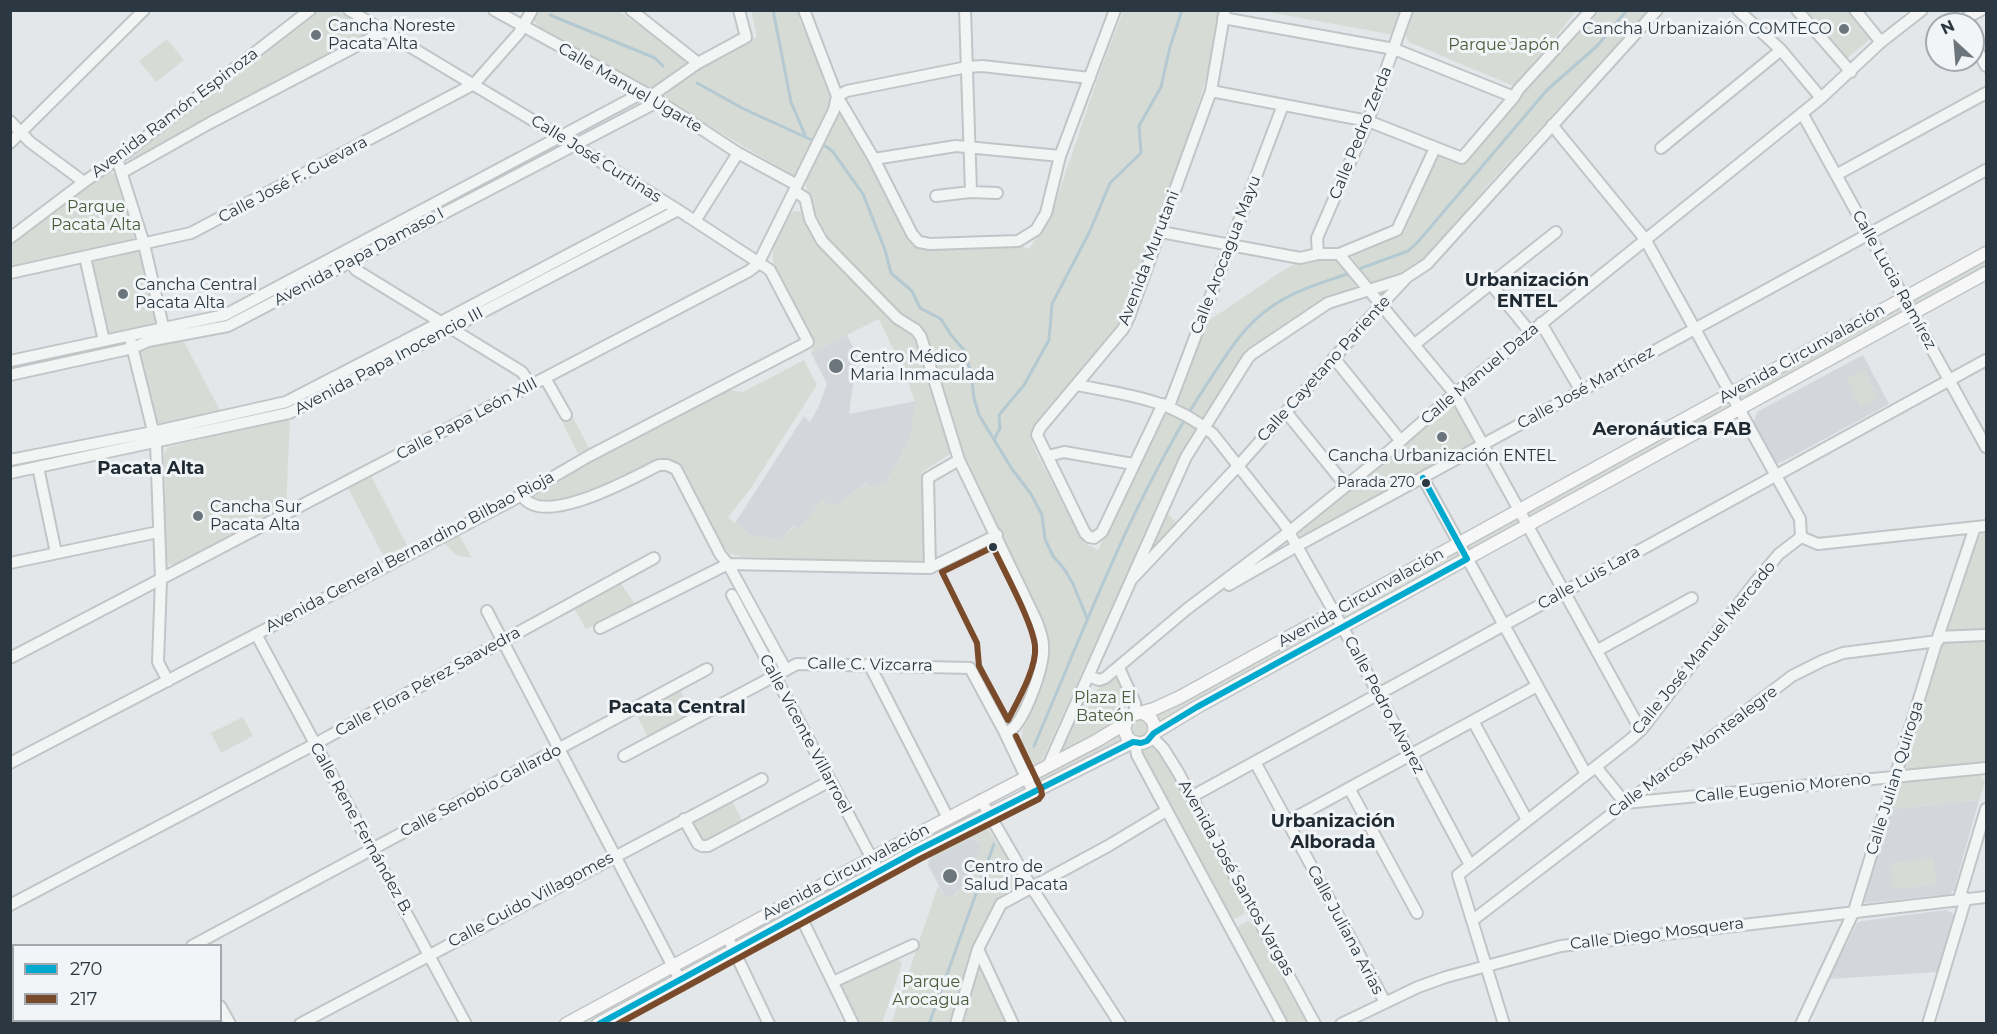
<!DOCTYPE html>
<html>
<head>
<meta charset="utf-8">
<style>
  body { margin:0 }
  #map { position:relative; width:1997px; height:1034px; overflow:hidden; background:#e4e7e9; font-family:Montserrat,sans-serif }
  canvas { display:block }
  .frame { position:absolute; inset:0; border:12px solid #2c3841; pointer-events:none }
  .legend { position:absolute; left:12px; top:944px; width:210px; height:78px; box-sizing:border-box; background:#f2f5f7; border:2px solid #a3a9ae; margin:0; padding:8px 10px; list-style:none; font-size:18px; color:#2c3841 }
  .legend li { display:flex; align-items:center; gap:12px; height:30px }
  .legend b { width:30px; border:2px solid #a3a9ae }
  .north { position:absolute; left:1925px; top:12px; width:60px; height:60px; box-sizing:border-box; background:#f2f5f7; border:2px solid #a3a9ae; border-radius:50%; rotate:334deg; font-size:16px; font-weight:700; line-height:24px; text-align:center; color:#2c3841 }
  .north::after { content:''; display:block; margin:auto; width:21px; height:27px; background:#6c757c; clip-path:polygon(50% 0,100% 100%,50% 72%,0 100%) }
</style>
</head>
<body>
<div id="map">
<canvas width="1997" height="1034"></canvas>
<div class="frame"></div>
<ul class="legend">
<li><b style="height:8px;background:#00a9ce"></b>270</li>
<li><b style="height:8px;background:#7a4b2a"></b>217</li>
</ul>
<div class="north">N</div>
</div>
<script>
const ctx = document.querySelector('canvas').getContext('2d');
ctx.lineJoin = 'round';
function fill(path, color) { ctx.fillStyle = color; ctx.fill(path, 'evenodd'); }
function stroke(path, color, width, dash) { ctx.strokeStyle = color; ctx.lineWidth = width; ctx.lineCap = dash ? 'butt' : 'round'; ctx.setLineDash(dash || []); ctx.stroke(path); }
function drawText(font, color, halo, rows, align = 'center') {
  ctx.font = font + ' Montserrat,sans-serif'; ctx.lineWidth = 6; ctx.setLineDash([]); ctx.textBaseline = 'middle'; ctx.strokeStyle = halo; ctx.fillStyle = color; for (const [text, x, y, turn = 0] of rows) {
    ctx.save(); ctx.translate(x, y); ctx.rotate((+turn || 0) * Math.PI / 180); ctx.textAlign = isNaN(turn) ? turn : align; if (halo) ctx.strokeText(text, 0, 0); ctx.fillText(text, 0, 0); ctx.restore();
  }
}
fill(new Path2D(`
  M 847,335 L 857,355 L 849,414 L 916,401 L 911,437 L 886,483 L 872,487 L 866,483 L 839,504 L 829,505 L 823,500 L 798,530 L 793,526 L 780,541 L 749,535 L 735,523 L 804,416 L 810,422 L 818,408 L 827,384 L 811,353 Z
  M 1863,355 L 1889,404 L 1782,462 L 1777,463 L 1773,460 L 1753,423 L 1757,412 Z
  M 1979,800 L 1954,890 L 1950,894 L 1865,903 L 1863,902 L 1862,895 L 1892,809 Z
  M 969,838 L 978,841 L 981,846 L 979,852 L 959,891 L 951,898 L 945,897 L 928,865 L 929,860 Z
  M 1946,910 L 1954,914 L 1955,920 L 1939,972 L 1829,979 L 1857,923 L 1862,921 Z
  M 68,1020 L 170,1020 L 172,1023 L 62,1024 Z`), '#d3d7dc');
fill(new Path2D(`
  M 751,10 L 798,11 L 799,18 L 831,95 L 830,103 L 794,176 L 662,98 L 697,68 L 757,37 Z
  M 317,11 L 337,11 L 366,24 L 366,34 L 137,158 L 126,160 L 129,153 Z
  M 539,11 L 619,11 L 691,63 L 649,90 L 539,28 L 533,19 Z
  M 1123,11 L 1219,11 C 1216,54 1200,98 1187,139 C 1167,200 1145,261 1122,321 L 1118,327 L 1035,426 L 1031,435 L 1033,446 L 1084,543 L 1098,550 L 1163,413 L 1169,411 L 1194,427 L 1195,430 L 1181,455 L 1147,529 L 1045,754 L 1040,762 L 1035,764 C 1001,757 1040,687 1045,667 C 1049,654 1048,643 1045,630 L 965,457 L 951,422 L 924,331 L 901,317 L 823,237 L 814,215 L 806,185 L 809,167 L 841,106 L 918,246 L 925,249 L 1021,246 L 1029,249 L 1050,218 L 1101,69 Z
  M 1262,11 L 1400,11 L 1392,34 L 1389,34 Z
  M 1414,11 L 1576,11 L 1519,83 L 1511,85 L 1409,42 L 1405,34 Z
  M 1600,11 L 1647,11 L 1486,187 L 1433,251 L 1423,260 L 1411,269 L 1382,281 L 1374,283 L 1369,280 L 1353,259 L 1352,254 L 1354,252 L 1398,236 L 1405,231 L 1434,159 L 1437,155 C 1446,155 1456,162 1465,164 L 1519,101 L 1521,92 Z
  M 1802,11 L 1850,11 L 1873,37 L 1847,58 L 1844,59 Z
  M 167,39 L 184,60 L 156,82 L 139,61 Z
  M 110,172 L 117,175 L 121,181 L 134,238 L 128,243 L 11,267 L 10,241 L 102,174 Z
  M 794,211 L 802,212 L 814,240 L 882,309 L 917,337 L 953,452 L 922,472 L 926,561 L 924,563 L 742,557 L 729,553 L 722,544 L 686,473 C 678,464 670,457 657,460 L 562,504 L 535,502 L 530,497 L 531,493 L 728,390 L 743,392 L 804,360 L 817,385 L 749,491 L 728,517 L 749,535 L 780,541 L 794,526 L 798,529 L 823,499 L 829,505 L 839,504 L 867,483 L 872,487 L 886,483 L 911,437 L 915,401 L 905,374 L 879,319 L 811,353 L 815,341 L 774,264 C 769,247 781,221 794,211 Z
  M 131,251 L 137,251 L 139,254 L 156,319 L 152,326 L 111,334 L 107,332 L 90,263 L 94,260 Z
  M 1330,259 C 1342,263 1350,272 1356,283 L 1354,288 L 1325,298 L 1247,352 L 1205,416 L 1200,418 C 1190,412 1178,409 1176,397 L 1204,324 L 1285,269 L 1300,262 Z
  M 1986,259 L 1986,267 L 1915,307 L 1912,300 Z
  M 1899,307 L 1902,313 L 1741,401 L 1738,395 Z
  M 183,340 L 221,412 L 158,426 L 138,350 L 148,346 Z
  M 1865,370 L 1878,400 L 1860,407 L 1847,378 Z
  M 1726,403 L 1729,408 L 1530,518 L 1527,513 Z
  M 1451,405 L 1457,406 L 1475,441 L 1472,445 L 1304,538 L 1300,537 L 1298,531 L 1412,435 Z
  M 570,412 L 589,448 L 578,454 L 560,417 Z
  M 290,418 L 286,508 L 176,566 L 168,564 L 166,556 L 164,454 L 168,447 Z
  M 370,474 L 407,545 L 384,557 L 347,486 Z
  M 1166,511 L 1178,525 L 1146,559 Z
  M 1518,518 L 1521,523 L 1470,552 L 1467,546 Z
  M 1986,531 L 1986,631 L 1949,631 L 1947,627 L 1975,540 Z
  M 458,533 L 472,558 L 456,555 L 442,541 Z
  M 1456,553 L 1459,558 L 1345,620 L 1343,615 Z
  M 620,582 L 635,604 L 586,629 L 574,608 Z
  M 1333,621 L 1335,626 L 1160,723 L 1155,714 L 1171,708 Z
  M 1986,639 L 1986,765 L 1906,769 L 1904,766 L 1939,646 L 1942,642 Z
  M 1111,678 L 1118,679 L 1129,700 C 1117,730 1089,737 1062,751 L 1061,750 L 1083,701 Z
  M 678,686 L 692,713 L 648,737 L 635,712 Z
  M 243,717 L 253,736 L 221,753 L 211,733 Z
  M1130 728a9 9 0 1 1 18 0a9 9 0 1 1-18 0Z
  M 1119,735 L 1121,740 L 1035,784 L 1033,780 Z
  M 1146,746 L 1151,746 L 1160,751 L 1244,906 L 1244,914 L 1230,921 L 1183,830 L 1181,829 L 1154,779 L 1156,776 L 1138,749 Z
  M 1979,774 L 1985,782 L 1979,800 L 1892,809 L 1901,781 Z
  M 731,799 L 744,824 L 705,844 L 693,821 Z
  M 975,809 L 978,813 L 882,864 L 880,859 Z
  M 984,823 L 1017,872 L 1020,880 L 1019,884 L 1002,896 L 993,907 L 985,922 L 971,956 L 951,1023 L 891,1024 L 938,886 L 945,897 L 954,897 L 959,891 L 981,846 L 978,841 L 972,838 L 931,859 L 927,850 Z
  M 1934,858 L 1936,885 L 1892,889 L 1891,863 Z
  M 868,865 L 870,870 L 741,940 L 738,936 Z
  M 1248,921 L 1252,923 L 1307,1023 L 1286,1023 L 1236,928 Z
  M 894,957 L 898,958 L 902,964 L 882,1023 L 857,1023 L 840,985 L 841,982 Z
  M 981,968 L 982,969 L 1008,1023 L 960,1024 L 976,969 Z
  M 664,976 L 667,981 L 588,1023 L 575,1024 Z`), '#d6dcd5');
stroke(new Path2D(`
  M 773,10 L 791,102 L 805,135
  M 550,15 L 655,58 L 663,66
  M 697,83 L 744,109 L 827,147 L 833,152 L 863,194 L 885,250 L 891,273 L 912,291 L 920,308 L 941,319 L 951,335 L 964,350 L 971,373 L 974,398 L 979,415 L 1012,469 L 1031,494 L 1042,515 L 1045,539 L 1053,556 L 1065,570 L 1073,584 L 1087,618
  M 1356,270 L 1408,251 L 1417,243 L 1547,90 L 1597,46 L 1627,10
  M 994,440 L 1000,428 L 999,415 L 1024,385 L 1049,340 L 1052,304 L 1090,231 L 1110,183 L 1141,153 L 1139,126 L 1161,87 L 1170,47 L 1182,10
  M 1034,746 C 1086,625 1135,493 1207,384 C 1225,357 1241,329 1267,310 C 1291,291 1322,283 1350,273
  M 929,1024 L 994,844`), '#b4c9d1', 3);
const minor = new Path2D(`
  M 494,10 L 651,96 L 738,153 L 797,185
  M 631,10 L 698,63
  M 804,10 L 837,96 L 874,159 L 912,234 L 919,242 L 930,244 L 1018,241 L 1036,230 L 1046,213 L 1060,156 L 1115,10
  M 965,10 L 971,192
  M 1738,10 L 1781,50 L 1821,98
  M 1797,10 L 1851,72
  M 1855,10 L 1881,42
  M 1223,18 L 1394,49 L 1514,97
  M 1961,21 L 1981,10
  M 1973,42 L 1986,66
  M 1211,91 L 1368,121 L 1462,158 L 1514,97 L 1518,90 L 1591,10
  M 651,96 L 698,63 L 746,37 L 739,10
  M 837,96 L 847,91 L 967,67 L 982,66 L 1090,78
  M 1802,113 L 1986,447
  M 10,121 L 30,142 L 84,182
  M 1552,125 L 1645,239 L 1800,519 L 1801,537
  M 10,143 L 144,10
  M 1661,148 L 1781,50
  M 874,159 L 956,146 L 1060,156
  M 119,165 L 144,244 L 165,335
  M 123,172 L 210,123 L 385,31
  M 1836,175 L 1986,93
  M 794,191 L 805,198 L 810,219 L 822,241 L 897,318 L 916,330 L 921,337 L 959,460 L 1037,622 C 1039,629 1043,637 1043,645 C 1045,665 1028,709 1016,725 C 1014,728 1009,731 1005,733
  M 936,196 L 971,192 L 997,193
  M 695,221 L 738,153
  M 1161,232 L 1300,258 L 1318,254 L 1339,254 L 1397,230 L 1435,148
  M 10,238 L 84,182 L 116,160 L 310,10
  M 1318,254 L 1317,238 L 1368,121 L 1407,10
  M 1339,254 L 1455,394 L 1636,722 L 1642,729
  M 346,256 L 356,270 L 522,372 L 531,385
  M 85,257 L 104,341
  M 10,273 L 191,233 L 474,84 L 519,33 L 532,10
  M 1490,283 L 1530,332
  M 1541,323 L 1581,391
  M 131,342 L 156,443 L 161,580 L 158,662 L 168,681
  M 1415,344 L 1556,232
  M 1334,358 L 1400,440
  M 10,361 L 225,315 L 644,92
  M 10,375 L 133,348 L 148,341 L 228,326 L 657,102
  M 545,378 L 566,415
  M 1077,385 C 1128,395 1171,399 1213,434 L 1285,525 L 1343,628 L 1470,865
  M 1163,404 L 1102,532 L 1094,538 L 1089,537 L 1085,533 L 1037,435 L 1040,428 L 1123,329 L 1129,317 L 1211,91 L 1225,10
  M 1169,406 L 1283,105
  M 1286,412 L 1346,486
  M 1048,456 L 1064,452 L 1133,464
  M 10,460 L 153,432 L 286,402 L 441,322 L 666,203
  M 38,467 L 56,553
  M 10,473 L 289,413 L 678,210
  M 1423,478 L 1586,774
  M 522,495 C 541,530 634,477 659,465 L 667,465 L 676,469 L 720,554 L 728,564 L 786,670
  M 1801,537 L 1818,544 L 1986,526
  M 10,563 L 158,532
  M 930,568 L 928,478 L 959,460
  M 1131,580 L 1239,465 L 1381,305 L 1407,277 L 1427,264 L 1657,10
  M 1229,585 L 1297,546 L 1986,170
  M 732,595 L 879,872
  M 487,611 L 680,980
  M 600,628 L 728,564 L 930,568 L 997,535
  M 256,634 L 466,1024
  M 1938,637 L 1986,635
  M 1598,650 L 1692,598
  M 10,658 L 749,271 L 758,264 L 834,110 L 837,96
  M 869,664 L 948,818
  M 1119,668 L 1135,703 L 1135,714
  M 1089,676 L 1099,680 L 1105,678 L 1187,609 L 1289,532 L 1388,452 L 1447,400 L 1821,98 L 1881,42 L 1922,10
  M 1473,721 L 1527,820
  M 1152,737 L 1163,748 L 1178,772 L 1315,1024
  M 1135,743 L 1137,755 L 1282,1024
  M 624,756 L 797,664 L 970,668 L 1005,733 L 1033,792
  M 1255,762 L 1385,1002
  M 10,763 L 402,558 L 522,495 L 589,456 L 808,342 L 770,270 L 678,210 L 574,145 L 349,10
  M 1048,766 L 1186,457 L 1248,358 L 1252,354 L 1328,303 L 1404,279
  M 1596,767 L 1625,803
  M 1349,788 L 1417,913
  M 1191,797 L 1986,360
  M 981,800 L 1032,888 L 1120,1024
  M 1625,803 L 1986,768
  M 684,819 L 698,844 L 702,846 L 708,846 L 830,781
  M 1287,822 L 1537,686
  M 1959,899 L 1986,809
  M 10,905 L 315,744 L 654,558
  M 800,915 L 853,1024
  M 1473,920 L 1792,676 L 1822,661 L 1843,653 L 1938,641
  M 727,936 L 769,1024
  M 192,946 L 707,669
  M 978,949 L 1013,1024
  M 833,982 L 913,945
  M 220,1006 L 230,1024
  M 43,1024 L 48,1020
  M 300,1024 L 762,779
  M 956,1024 L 978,949 L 1001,904 L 1108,846 L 1166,811
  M 1341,1024 L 1418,987 L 1446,977 L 1561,946 L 1986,897
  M 1504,1024 L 1458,875 L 1631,739 L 1642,729 L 1757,580 L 1779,554 L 1801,537
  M 1801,1024 L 1854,911 L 1938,637 L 1975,527
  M 1928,1024 L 1966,898`);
const major = new Path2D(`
  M 1126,722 L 1124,729 L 1128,739 C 1149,754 1167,724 1143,713
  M 1154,733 L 1197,707 L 1986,273
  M 566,1024 L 872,858 L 1096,741 L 1116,729 L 1132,715 L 1154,709 L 1180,697 L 1986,253
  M 598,1024 L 916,851 L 1133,742`);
stroke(minor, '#c2c5c7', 14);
stroke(major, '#c1c4c6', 15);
stroke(minor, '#f3f5f5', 10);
stroke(major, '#f7f7f7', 12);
stroke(new Path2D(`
  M 599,1024 L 916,851 L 1133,742 L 1141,743 L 1147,741 L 1154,733 L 1197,707 L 1467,559 L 1423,478`), '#00a9ce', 6);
stroke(new Path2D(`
  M 993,547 C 1004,571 1032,621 1035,646 C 1037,668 1018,700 1008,720 L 979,666 L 977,643 L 942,572 Z
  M 618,1024 L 920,859 L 1039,799 L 1042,795 L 1041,789 L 1016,736`), '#7a4b2a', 6);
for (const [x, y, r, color] of [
  [1844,29,6,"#6c757c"],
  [316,35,6,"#6c757c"],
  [123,294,6,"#6c757c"],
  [836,366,8,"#6c757c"],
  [1442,437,6,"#6c757c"],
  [1426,483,5,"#2c3841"],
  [198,516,6,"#6c757c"],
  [993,547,5,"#2c3841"],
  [950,876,8,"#6c757c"]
]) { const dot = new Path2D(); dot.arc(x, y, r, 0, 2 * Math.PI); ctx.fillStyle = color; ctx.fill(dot); stroke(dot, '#f2f5f7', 2); }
drawText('14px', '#2c3841', '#f2f5f7', [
  ["Parada 270",1415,483]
], 'right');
drawText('16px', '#2c3841', '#f2f5f7', [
  ["Cancha Noreste",328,26],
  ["Pacata Alta",328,44],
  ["Cancha Urbanizaión COMTECO",1832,29,"right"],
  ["Cancha Central",135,285],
  ["Pacata Alta",135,303],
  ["Centro Médico",850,357],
  ["Maria Inmaculada",850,375],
  ["Cancha Urbanización ENTEL",1442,456,"center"],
  ["Cancha Sur",210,507],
  ["Pacata Alta",210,525],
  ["Centro de",964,867],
  ["Salud Pacata",964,885]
], 'left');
drawText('16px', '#485c3a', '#f2f5f7', [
  ["Parque Japón",1504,45],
  ["Parque",96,207],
  ["Pacata Alta",96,225],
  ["Plaza El",1105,698],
  ["Bateón",1105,716],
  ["Parque",931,982],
  ["Arocagua",931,1000]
]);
drawText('16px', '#2c3841', '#f2f5f7', [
  ["Calle Manuel Ugarte",630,88,30],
  ["Avenida Ramón Espinoza",175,113,-37],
  ["Calle Pedro Zerda",1361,133,-68],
  ["Calle José Curtinas",596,159,32],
  ["Calle José F. Guevara",293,180,-28],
  ["Calle Arocagua Mayu",1226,255,-69],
  ["Avenida Papa Damaso I",359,257,-28],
  ["Avenida Murutani",1149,258,-69],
  ["Calle Lucia Ramírez",1894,280,61],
  ["Avenida Circunvalación",1802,354,-29],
  ["Avenida Papa Inocencio III",389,361,-28],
  ["Calle Cayetano Pariente",1324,369,-48],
  ["Calle Manuel Daza",1480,374,-40],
  ["Calle José Martínez",1586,388,-29],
  ["Calle Papa León XIII",467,419,-28],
  ["Avenida General Bernardino Bilbao Rioja",410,552,-28],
  ["Calle Luis Lara",1589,578,-29],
  ["Avenida Circunvalación",1361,598,-29],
  ["Calle José Manuel Mercado",1704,648,-51],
  ["Calle C. Vizcarra",870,665,1],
  ["Calle Flora Pérez Saavedra",428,682,-29],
  ["Calle Pedro Alvarez",1384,705,62],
  ["Calle Vicente Villarroel",805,734,62],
  ["Calle Marcos Montealegre",1693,752,-37],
  ["Calle Julian Quiroga",1895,778,-73],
  ["Calle Eugenio Moreno",1783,788,-6],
  ["Calle Senobio Gallardo",481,791,-28],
  ["Calle Rene Fernández B.",361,829,61],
  ["Avenida Circunvalación",846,872,-28],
  ["Avenida José Santos Vargas",1236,878,61],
  ["Calle Guido Villagomes",531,900,-28],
  ["Calle Juliana Arias",1345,930,62],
  ["Calle Diego Mosquera",1657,934,-7]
]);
drawText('bold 18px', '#1e2932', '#f2f5f7', [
  ["Urbanización",1527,281],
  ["ENTEL",1527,302],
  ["Aeronáutica FAB",1672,430],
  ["Pacata Alta",151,469],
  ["Pacata Central",677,708],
  ["Urbanización",1333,822],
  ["Alborada",1333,843]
]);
</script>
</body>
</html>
